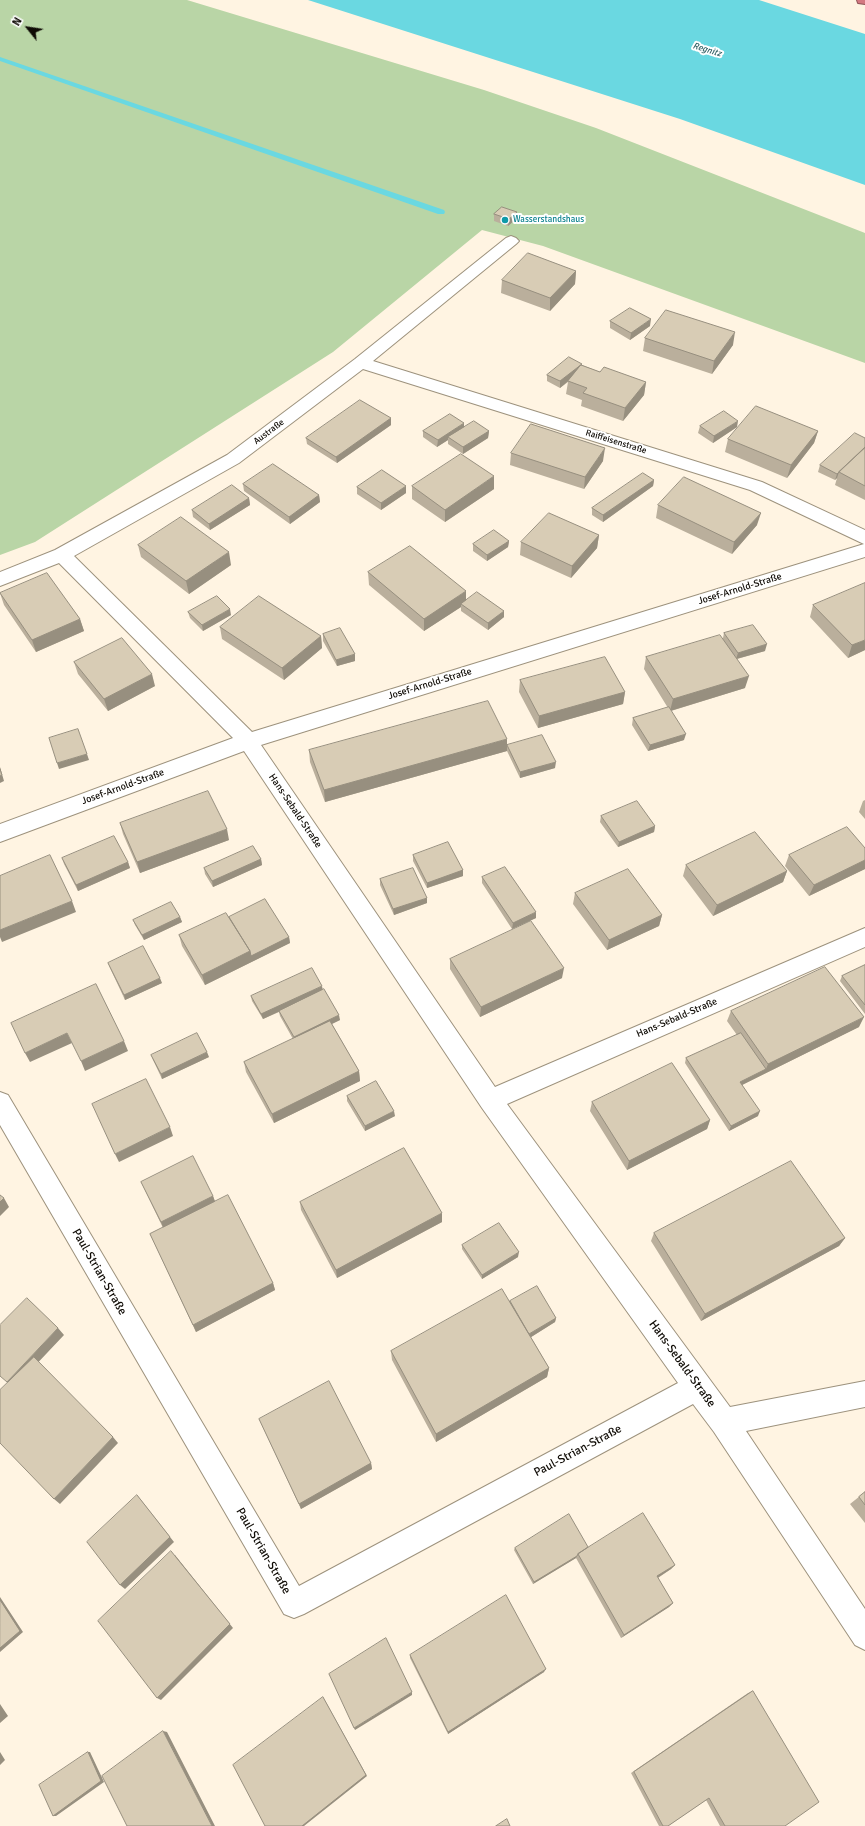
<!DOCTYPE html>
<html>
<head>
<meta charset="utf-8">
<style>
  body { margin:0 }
  #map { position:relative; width:865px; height:1826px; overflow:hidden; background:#fff4e2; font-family:Signika,sans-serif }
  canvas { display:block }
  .north { position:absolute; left:8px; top:8px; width:40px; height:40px; -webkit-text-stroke:3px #fff; paint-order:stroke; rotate:300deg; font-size:11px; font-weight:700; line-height:16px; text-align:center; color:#0f0b05 }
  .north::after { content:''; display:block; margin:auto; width:14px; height:18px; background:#0f0b05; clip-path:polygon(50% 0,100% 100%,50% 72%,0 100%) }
</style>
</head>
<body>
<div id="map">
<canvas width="865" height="1826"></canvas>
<div class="north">N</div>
</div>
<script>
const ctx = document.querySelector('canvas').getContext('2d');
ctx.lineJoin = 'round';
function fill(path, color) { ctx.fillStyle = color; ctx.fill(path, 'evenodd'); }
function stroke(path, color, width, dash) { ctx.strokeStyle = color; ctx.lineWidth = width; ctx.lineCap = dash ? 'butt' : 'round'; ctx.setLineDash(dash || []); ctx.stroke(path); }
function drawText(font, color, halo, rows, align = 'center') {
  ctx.font = font + ' Signika,sans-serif'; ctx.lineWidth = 4; ctx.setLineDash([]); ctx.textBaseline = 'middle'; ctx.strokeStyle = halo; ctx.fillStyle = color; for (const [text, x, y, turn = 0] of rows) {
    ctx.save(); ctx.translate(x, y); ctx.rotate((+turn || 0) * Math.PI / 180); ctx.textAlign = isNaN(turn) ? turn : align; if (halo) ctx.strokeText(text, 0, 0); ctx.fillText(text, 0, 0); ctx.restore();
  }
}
fill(new Path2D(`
  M 0,0 L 187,0 L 484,90 L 596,128 L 865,233 L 865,363 L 543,246 L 482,230 L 333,352 L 35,542 L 0,555 Z`), '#b9d5a6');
fill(new Path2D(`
  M 308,0 L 759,0 L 865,34 L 865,185 L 680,119 Z`), '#6ad8e1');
fill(new Path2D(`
  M 0,57 L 444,210 L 445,212 L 444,214 L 438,214 L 0,61 Z`), '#6ad8e1');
const street = new Path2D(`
  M 511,236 L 516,238 L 519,241 L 516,244 L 373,361 L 762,482 L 865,530 L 865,557 L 261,745 L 495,1087 L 865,928 L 865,947 L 507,1104 L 730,1407 L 865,1381 L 865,1407 L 746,1431 L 865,1609 L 865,1650 L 855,1645 L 714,1432 L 693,1404 L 304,1614 L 294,1618 L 284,1614 L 0,1125 L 0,1092 L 8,1095 L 299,1586 L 678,1383 L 482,1108 L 244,751 L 0,842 L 0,824 L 233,738 L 59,563 L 0,586 L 0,572 L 55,550 L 227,455 L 355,359 L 506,238 ZM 363,369 L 750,490 L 864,544 L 252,732 L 74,556 L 239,463 Z`);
const highway = new Path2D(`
  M 857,0 L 865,0 L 865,4 L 858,3 Z`);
stroke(street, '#9d927d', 2);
stroke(highway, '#8f5256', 2);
fill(street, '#fff');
fill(highway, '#d47881');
fill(new Path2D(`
  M 494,214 L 516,219 L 508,226 L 494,221 Z
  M 576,271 L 575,284 L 550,311 L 501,293 L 502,280 Z
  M 610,321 L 650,326 L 630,340 L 610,328 Z
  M 645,338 L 733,345 L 712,374 L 643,351 Z
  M 582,364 L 582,365 L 600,372 L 646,382 L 644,395 L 623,421 L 581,406 L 582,400 L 566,394 L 568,382 L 560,388 L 547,381 L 547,375 Z
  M 391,418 L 391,425 L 337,463 L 307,444 L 306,438 Z
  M 700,426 L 737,427 L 713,443 L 698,433 Z
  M 464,427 L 489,431 L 488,438 L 463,454 L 448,444 L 448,440 L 437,447 L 423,437 L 423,431 Z
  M 818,431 L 814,443 L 787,478 L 725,452 L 728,439 Z
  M 865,438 L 865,500 L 835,485 L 837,478 L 835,480 L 818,472 L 820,465 Z
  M 511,453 L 603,461 L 584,489 L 510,465 Z
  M 654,480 L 653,486 L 603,522 L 592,515 L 592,508 Z
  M 243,484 L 319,495 L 320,502 L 290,524 L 244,491 Z
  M 412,486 L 494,489 L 445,522 L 412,499 Z
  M 357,487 L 406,493 L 381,510 L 357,494 Z
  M 249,498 L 250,505 L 210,530 L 193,517 L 192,510 Z
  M 658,505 L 757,525 L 732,554 L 656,518 Z
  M 599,535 L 597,548 L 571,578 L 520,555 L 521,542 Z
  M 509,541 L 508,547 L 487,561 L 473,551 L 473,544 Z
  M 138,545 L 231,565 L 189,594 L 141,557 Z
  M 368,572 L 466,600 L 504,617 L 488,630 L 461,611 L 461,607 L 424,631 L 369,585 Z
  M 0,593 L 80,619 L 84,631 L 36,652 L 4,605 Z
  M 813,605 L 865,650 L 848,658 L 810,617 Z
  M 188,612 L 231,615 L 203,631 L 190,618 Z
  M 220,627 L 321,636 L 322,648 L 284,680 L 222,639 Z
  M 724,633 L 765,651 L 737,659 L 745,688 L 671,711 L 684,740 L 648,751 L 632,725 L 633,718 L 668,708 L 644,669 L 646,657 L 723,638 Z
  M 323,634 L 355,661 L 337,666 L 323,641 Z
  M 74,662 L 155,686 L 108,711 L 78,674 Z
  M 520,680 L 625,692 L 623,704 L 538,728 L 519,692 Z
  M 507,745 L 555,768 L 520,778 L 507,751 L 325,802 L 310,762 L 309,750 Z
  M 865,800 L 865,819 L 859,812 L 863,801 Z
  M 601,816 L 655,826 L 654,832 L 618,847 L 600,822 Z
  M 120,823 L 229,840 L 140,873 L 123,834 Z
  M 865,848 L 865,869 L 809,896 L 785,866 L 789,855 Z
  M 413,855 L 463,870 L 463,876 L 427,888 L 413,861 Z
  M 62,858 L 128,862 L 130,868 L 78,891 L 64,864 Z
  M 261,859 L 262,865 L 213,887 L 205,874 L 204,868 Z
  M 686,865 L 787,871 L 783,882 L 713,916 L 683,876 Z
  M 482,877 L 536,918 L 512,929 L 482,883 Z
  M 380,879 L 427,903 L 394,915 L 380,885 Z
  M 575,893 L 662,915 L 659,926 L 607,950 L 573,904 Z
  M 180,917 L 182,922 L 144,940 L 135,925 L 133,920 Z
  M 229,917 L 289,937 L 290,943 L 205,985 L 182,946 L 179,935 Z
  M 450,959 L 562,978 L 480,1017 L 450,969 Z
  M 108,963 L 162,983 L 125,1000 L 110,968 Z
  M 865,965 L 865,1014 L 840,981 L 842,976 Z
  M 323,990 L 340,1020 L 332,1024 L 359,1071 L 360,1081 L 274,1123 L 246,1072 L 244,1062 L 293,1039 L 280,1016 L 279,1012 L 263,1019 L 252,1001 L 251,996 Z
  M 731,1011 L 859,1027 L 742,1085 L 758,1116 L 729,1131 L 685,1063 L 686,1058 L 737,1035 L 727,1021 Z
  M 151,1055 L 209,1057 L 162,1079 L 153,1060 Z
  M 347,1096 L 395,1116 L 365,1131 L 347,1101 Z
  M 592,1102 L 710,1120 L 707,1129 L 627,1170 L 590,1111 Z
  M 141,1182 L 213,1196 L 215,1202 L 273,1283 L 275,1290 L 196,1332 L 150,1234 L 163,1228 Z
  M 300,1202 L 442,1222 L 337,1278 L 301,1210 Z
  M 654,1233 L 845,1238 L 839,1246 L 701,1321 L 651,1241 Z
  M 462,1245 L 518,1257 L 482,1279 L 462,1249 Z
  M 510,1301 L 556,1318 L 555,1322 L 531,1337 L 549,1368 L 547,1377 L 436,1442 L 392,1360 L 391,1351 Z
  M 259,1419 L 371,1463 L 372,1469 L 301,1509 Z
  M 865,1492 L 865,1523 L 850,1504 Z
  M 588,1547 L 675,1565 L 671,1569 L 658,1578 L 673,1603 L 669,1607 L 621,1638 L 576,1558 L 533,1584 L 514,1550 L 515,1548 Z
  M 410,1655 L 544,1672 L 448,1734 L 410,1658 Z
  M 753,1691 L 785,1826 L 720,1826 L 706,1800 L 668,1826 L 659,1826 L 631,1773 L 748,1693 Z`), '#baaf9c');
fill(new Path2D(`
  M 517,212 L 516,219 L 508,226 L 509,219 Z
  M 576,271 L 575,284 L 550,311 L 550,298 Z
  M 651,319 L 650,326 L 630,340 L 631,333 Z
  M 735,332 L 733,345 L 712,374 L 714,361 Z
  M 582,364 L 581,370 L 560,388 L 560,381 Z
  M 646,382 L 644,395 L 623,421 L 625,408 Z
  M 391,418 L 391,425 L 337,463 L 336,457 Z
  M 738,421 L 737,427 L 713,443 L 714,436 Z
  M 464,423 L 464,430 L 448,437 L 448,440 L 437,447 L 438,440 Z
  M 489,431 L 488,438 L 463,454 L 463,447 Z
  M 818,431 L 814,443 L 787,478 L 791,465 Z
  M 605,448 L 603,461 L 584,489 L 585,477 Z
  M 839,472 L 837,478 L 835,480 L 837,474 Z
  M 494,476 L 494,489 L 445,522 L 445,510 Z
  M 654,480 L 653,486 L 603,522 L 603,515 Z
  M 406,486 L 406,493 L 381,510 L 381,503 Z
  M 319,495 L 320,502 L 290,524 L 289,517 Z
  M 249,498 L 250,505 L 210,530 L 209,524 Z
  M 761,513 L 757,525 L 732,554 L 734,542 Z
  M 599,535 L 597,548 L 571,578 L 572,566 Z
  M 509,541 L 508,547 L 487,561 L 487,555 Z
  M 229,552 L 231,565 L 189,594 L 186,581 Z
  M 466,591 L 466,604 L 461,604 L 461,607 L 424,631 L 424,619 Z
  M 230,609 L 231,615 L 203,631 L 202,625 Z
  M 504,611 L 504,617 L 488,630 L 488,623 Z
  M 80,619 L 84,631 L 36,652 L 32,640 Z
  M 321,636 L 322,648 L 284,680 L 282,668 Z
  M 865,640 L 865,650 L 848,658 L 852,645 Z
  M 767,644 L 765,651 L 736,659 L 738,653 Z
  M 355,654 L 355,661 L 337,666 L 336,660 Z
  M 152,674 L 155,686 L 108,711 L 104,699 Z
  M 749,676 L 745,688 L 670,711 L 673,699 Z
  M 625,692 L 623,704 L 538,728 L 539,716 Z
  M 686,734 L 684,740 L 648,751 L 650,745 Z
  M 507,739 L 507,751 L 325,802 L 324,790 Z
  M 87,754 L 89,760 L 59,769 L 57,763 Z
  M 556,762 L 555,768 L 520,778 L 520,772 Z
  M 0,767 L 4,781 L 0,783 Z
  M 655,826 L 654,832 L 618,847 L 619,842 Z
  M 227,829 L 229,840 L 140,873 L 137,862 Z
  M 261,859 L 262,865 L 213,887 L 212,881 Z
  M 865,860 L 865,869 L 809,896 L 814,885 Z
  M 128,862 L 130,868 L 78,891 L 76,885 Z
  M 463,870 L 463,876 L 427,888 L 427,883 Z
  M 787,871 L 783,882 L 713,916 L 717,905 Z
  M 427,898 L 427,903 L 394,915 L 393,909 Z
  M 72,901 L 76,912 L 2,942 L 0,937 L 0,930 Z
  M 536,912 L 536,918 L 512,929 L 513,923 Z
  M 662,915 L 659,926 L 607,950 L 609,940 Z
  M 180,917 L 182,922 L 144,940 L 142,935 Z
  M 289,937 L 290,943 L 205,985 L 202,975 L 250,951 Z
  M 564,968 L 562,978 L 480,1017 L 481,1007 Z
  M 160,978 L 162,983 L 125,1000 L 124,995 Z
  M 322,986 L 323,991 L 263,1019 L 261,1014 Z
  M 339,1015 L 340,1020 L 294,1042 L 294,1037 Z
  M 864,1017 L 859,1027 L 764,1074 L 768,1064 Z
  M 67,1033 L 72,1043 L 30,1062 L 25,1053 Z
  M 124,1041 L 128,1051 L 85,1071 L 81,1061 Z
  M 207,1052 L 209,1057 L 162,1079 L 161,1074 Z
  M 766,1069 L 764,1074 L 738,1087 L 740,1082 Z
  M 359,1071 L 360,1081 L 274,1123 L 272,1114 Z
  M 394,1111 L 395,1116 L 365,1131 L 365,1126 Z
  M 760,1111 L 758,1116 L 729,1131 L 731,1126 Z
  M 710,1120 L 707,1129 L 627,1170 L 629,1161 Z
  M 170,1127 L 173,1136 L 119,1162 L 115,1154 Z
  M 213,1196 L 216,1204 L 164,1230 L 161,1222 Z
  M 4,1198 L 9,1207 L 0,1216 L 0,1202 Z
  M 442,1213 L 442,1222 L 337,1278 L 336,1270 Z
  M 845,1238 L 839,1246 L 701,1321 L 705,1314 Z
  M 519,1252 L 518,1257 L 482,1279 L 482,1275 Z
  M 273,1283 L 275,1290 L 196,1332 L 193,1325 Z
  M 556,1318 L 555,1322 L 528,1339 L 528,1335 Z
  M 58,1328 L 64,1335 L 13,1389 L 7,1382 Z
  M 549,1368 L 547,1377 L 436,1442 L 436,1434 Z
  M 113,1437 L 118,1443 L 60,1504 L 54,1499 Z
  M 371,1463 L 372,1469 L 301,1509 L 299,1504 Z
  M 137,1495 L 174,1542 L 125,1589 L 120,1585 Z
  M 175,1555 L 233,1628 L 161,1700 L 157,1698 Z
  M 577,1556 L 576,1558 L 533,1584 L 534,1582 Z
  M 675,1565 L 671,1569 L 654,1580 L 657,1576 Z
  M 0,1597 L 23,1632 L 0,1652 Z
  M 673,1603 L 669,1607 L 621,1638 L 624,1635 Z
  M 546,1669 L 544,1672 L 448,1734 L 448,1732 Z
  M 412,1692 L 412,1695 L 355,1730 L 354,1728 Z
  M 323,1697 L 367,1776 L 304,1826 L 302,1826 Z
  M 0,1704 L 8,1716 L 0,1723 Z
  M 163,1731 L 167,1732 L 215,1826 L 212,1826 Z
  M 0,1752 L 5,1760 L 0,1765 Z
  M 88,1752 L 90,1752 L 104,1782 L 56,1816 L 53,1816 Z`), '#978f7f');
const building = new Path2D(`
  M 502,207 L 517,212 L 509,219 L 494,214 Z
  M 528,253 L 576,271 L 550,298 L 502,280 Z
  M 630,308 L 651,319 L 631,333 L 610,321 Z
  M 666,310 L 735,332 L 714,361 L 645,338 Z
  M 569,357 L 582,364 L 560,381 L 547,375 Z
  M 581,365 L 600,372 L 604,367 L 646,382 L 625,408 L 583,393 L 587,388 L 568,381 Z
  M 360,400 L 391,418 L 336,457 L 306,438 Z
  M 756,406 L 818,431 L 791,465 L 728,439 Z
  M 724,411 L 738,421 L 714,436 L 700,426 Z
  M 450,414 L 464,423 L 438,440 L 423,431 Z
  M 474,421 L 489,431 L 463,447 L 448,437 Z
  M 531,424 L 605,448 L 585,477 L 511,453 Z
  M 855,433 L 865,438 L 865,447 L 837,474 L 820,465 Z
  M 865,448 L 865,486 L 839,472 Z
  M 461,454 L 494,476 L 445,510 L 412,486 Z
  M 273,464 L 319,495 L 289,517 L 243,484 Z
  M 382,470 L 406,486 L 381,503 L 357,487 Z
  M 643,473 L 654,480 L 603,515 L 592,508 Z
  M 684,477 L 761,513 L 734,542 L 658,505 Z
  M 232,485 L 249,498 L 209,524 L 192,510 Z
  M 549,513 L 599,535 L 572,566 L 521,542 Z
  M 181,517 L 229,552 L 186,581 L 138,545 Z
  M 494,530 L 509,541 L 487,555 L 473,544 Z
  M 410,546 L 466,591 L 424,619 L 368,572 Z
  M 47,573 L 80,619 L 32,640 L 0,593 Z
  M 865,583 L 865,640 L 852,645 L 813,605 Z
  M 477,592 L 504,611 L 488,623 L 461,604 Z
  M 217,596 L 230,609 L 202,625 L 188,612 Z
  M 259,596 L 321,636 L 282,668 L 220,627 Z
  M 753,625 L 767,644 L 738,653 L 724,633 Z
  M 340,628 L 355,654 L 336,660 L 323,634 Z
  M 720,635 L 749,676 L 673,699 L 646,657 Z
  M 122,638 L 152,674 L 104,699 L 74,662 Z
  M 605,657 L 625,692 L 539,716 L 520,680 Z
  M 488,701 L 507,739 L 324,790 L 309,750 Z
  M 669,707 L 686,734 L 650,745 L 633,718 Z
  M 78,729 L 87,754 L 57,763 L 49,738 Z
  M 542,735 L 556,762 L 520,772 L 507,745 Z
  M 0,769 L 2,775 L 0,776 Z
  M 208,791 L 227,829 L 137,862 L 120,823 Z
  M 637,801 L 655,826 L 619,842 L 601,816 Z
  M 847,827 L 865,848 L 865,860 L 814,885 L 789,855 Z
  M 755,832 L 787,871 L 717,905 L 686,865 Z
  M 114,836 L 128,862 L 76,885 L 62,858 Z
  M 448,842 L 463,870 L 427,883 L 413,855 Z
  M 253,846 L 261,859 L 212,881 L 204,868 Z
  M 50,855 L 72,901 L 0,930 L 0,876 Z
  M 505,867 L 536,912 L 513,923 L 482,877 Z
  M 413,868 L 427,898 L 393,909 L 380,879 Z
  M 628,869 L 662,915 L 609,940 L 575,893 Z
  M 265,899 L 289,937 L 251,956 L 250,951 L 229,917 Z
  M 171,902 L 180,917 L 142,935 L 133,920 Z
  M 226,913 L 250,951 L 202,975 L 179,935 Z
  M 531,921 L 564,968 L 481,1007 L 450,959 Z
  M 143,946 L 160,978 L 124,995 L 108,963 Z
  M 865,965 L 865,1005 L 842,976 Z
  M 825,967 L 864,1017 L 768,1064 L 731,1011 Z
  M 312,968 L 322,986 L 261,1014 L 251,996 Z
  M 96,984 L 124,1041 L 81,1061 L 67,1033 L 25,1053 L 11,1023 Z
  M 324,989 L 339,1015 L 294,1037 L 279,1011 Z
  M 330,1021 L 359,1071 L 272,1114 L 244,1062 Z
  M 197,1033 L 207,1052 L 161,1074 L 151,1055 Z
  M 741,1033 L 766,1069 L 740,1082 L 760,1111 L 731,1126 L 686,1058 Z
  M 672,1063 L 710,1120 L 629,1161 L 592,1102 Z
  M 146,1079 L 170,1127 L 115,1154 L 92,1104 Z
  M 376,1081 L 394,1111 L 365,1126 L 347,1096 Z
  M 404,1148 L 442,1213 L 336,1270 L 300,1202 Z
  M 193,1156 L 213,1196 L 161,1222 L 141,1182 Z
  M 791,1161 L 845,1238 L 705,1314 L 654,1233 Z
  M 0,1195 L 4,1198 L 0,1202 Z
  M 228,1195 L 273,1283 L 193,1325 L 150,1234 Z
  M 499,1223 L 519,1252 L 482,1275 L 462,1245 Z
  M 537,1286 L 556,1318 L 529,1334 L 510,1301 Z
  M 502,1289 L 549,1368 L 436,1434 L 391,1351 Z
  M 27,1298 L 58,1328 L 7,1382 L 0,1376 L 0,1325 Z
  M 34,1357 L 113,1437 L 54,1499 L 0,1443 L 0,1390 Z
  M 329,1381 L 371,1463 L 299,1504 L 259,1419 Z
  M 865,1492 L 865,1505 L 859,1497 Z
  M 137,1495 L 170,1537 L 120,1585 L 87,1542 Z
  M 643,1513 L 675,1565 L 657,1576 L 673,1603 L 624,1635 L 578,1554 Z
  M 569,1514 L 588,1547 L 578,1554 L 577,1556 L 534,1582 L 515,1548 Z
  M 171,1551 L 230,1624 L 157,1698 L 98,1621 Z
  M 506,1595 L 546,1669 L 448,1732 L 410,1655 Z
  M 0,1600 L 20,1631 L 0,1648 Z
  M 386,1638 L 412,1692 L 354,1728 L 329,1674 Z
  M 753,1691 L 819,1802 L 785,1826 L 725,1826 L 709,1798 L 668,1826 L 663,1826 L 634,1772 Z
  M 323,1697 L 366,1775 L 302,1826 L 265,1826 L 233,1765 Z
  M 163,1731 L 212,1826 L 127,1826 L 102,1776 Z
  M 88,1752 L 101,1781 L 53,1816 L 39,1785 Z
  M 507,1819 L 510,1826 L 496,1826 Z`);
fill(building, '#d8ccb5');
stroke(building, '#978f7f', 1);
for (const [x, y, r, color] of [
  [505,220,4,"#0f9aa8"]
]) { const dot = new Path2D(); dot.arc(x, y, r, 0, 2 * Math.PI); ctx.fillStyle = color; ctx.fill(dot); stroke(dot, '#fff', 1.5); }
drawText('italic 9px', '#2d5e62', '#fff', [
  ["Regnitz",707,50,17]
]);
drawText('9px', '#0d838f', '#fff', [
  ["Wasserstandshaus",513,220]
], 'left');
drawText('9px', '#0f0b05', '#fff', [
  ["Austraße",269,432,-37],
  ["Raiffeisenstraße",616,442,17]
]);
drawText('10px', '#0f0b05', '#fff', [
  ["Josef-Arnold-Straße",740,589,-17],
  ["Josef-Arnold-Straße",430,684,-17],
  ["Josef-Arnold-Straße",123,787,-20],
  ["Hans-Sebald-Straße",295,811,56],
  ["Hans-Sebald-Straße",677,1018,-23]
]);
drawText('12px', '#0f0b05', '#fff', [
  ["Paul-Strian-Straße",99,1272,60],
  ["Hans-Sebald-Straße",682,1364,54],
  ["Paul-Strian-Straße",578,1451,-28],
  ["Paul-Strian-Straße",263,1551,60]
]);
</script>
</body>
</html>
